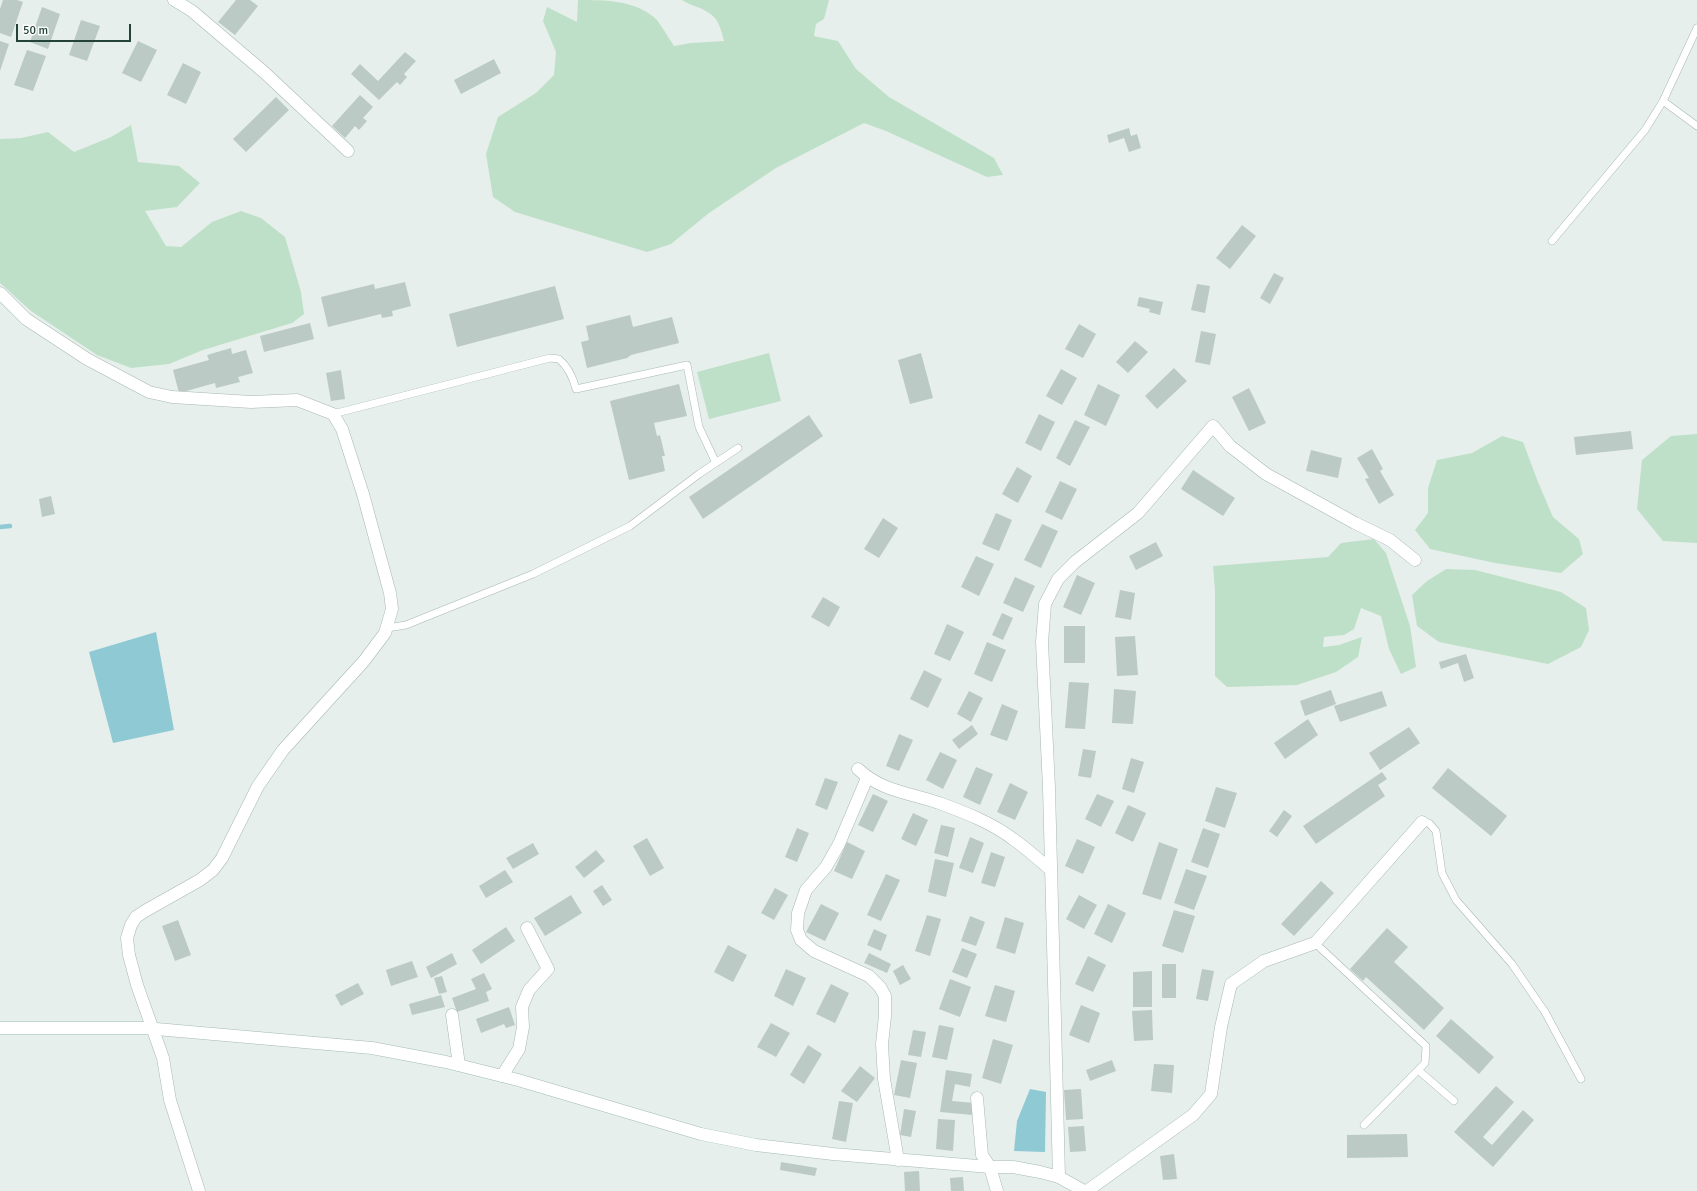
<!DOCTYPE html>
<html>
<head>
<meta charset="utf-8">
<style>
  body { margin:0 }
  #map { position:relative; width:1697px; height:1191px; overflow:hidden; background:#e6efeb; font-family:Signika,sans-serif }
  canvas { display:block }
  .scale { position:absolute; left:16px; top:24px; width:115px; height:18px; box-sizing:border-box; border:2px solid #24423a; border-top:0; padding-left:5px; font-size:12px; line-height:14px; white-space:nowrap; color:#24423a; -webkit-text-stroke:3px #f7fbf9; paint-order:stroke }
</style>
</head>
<body>
<div id="map">
<canvas width="1697" height="1191"></canvas>
<div class="scale">50 m</div>
</div>
<script>
const ctx = document.querySelector('canvas').getContext('2d');
ctx.lineJoin = 'round';
function fill(path, color) { ctx.fillStyle = color; ctx.fill(path, 'evenodd'); }
function stroke(path, color, width, dash) { ctx.strokeStyle = color; ctx.lineWidth = width; ctx.lineCap = dash ? 'butt' : 'round'; ctx.setLineDash(dash || []); ctx.stroke(path); }
fill(new Path2D(`
  M 578,0 C 605,0 637,0 657,20 C 663,28 668,37 674,46 L 691,43 L 724,41 C 721,30 719,19 709,13 C 701,7 691,6 682,0 L 829,0 L 824,19 L 816,24 L 814,36 L 838,41 L 856,69 L 889,97 L 994,158 L 1003,175 L 987,177 L 886,131 L 864,123 L 776,168 L 709,213 L 671,244 L 647,252 L 515,212 L 493,197 L 486,154 L 498,117 L 536,93 L 554,75 L 556,52 L 543,21 L 547,7 L 577,22 Z
  M 131,125 L 138,162 L 179,166 L 200,183 L 177,207 L 145,211 L 166,246 L 181,247 L 212,222 L 241,211 L 261,218 L 285,237 L 301,292 L 304,314 L 292,323 L 203,350 L 169,364 L 131,368 L 97,355 L 31,311 L 0,283 L 0,139 L 21,138 L 48,132 L 74,152 L 111,137 Z
  M 769,353 L 781,401 L 709,419 L 697,372 Z
  M 1697,434 L 1697,543 L 1663,541 L 1637,509 L 1642,460 L 1671,436 Z
  M 1502,436 L 1523,442 L 1538,482 L 1553,517 L 1579,539 L 1583,554 L 1561,573 L 1495,563 L 1430,549 L 1415,530 L 1428,513 L 1428,488 L 1437,460 L 1472,453 Z
  M 1374,539 L 1386,553 L 1410,626 L 1416,667 L 1401,674 L 1389,649 L 1381,616 L 1361,608 L 1354,629 L 1344,635 L 1324,637 L 1323,647 L 1339,645 L 1362,637 L 1358,657 L 1336,672 L 1297,685 L 1227,687 L 1215,676 L 1215,590 L 1213,566 L 1328,557 L 1341,543 Z
  M 1446,569 L 1475,570 L 1561,592 L 1586,608 L 1589,630 L 1581,647 L 1548,664 L 1439,642 L 1417,626 L 1412,595 L 1427,581 Z`), '#bfe0c8');
fill(new Path2D(`
  M 156,632 L 174,730 L 113,743 L 89,652 Z
  M 1030,1089 L 1046,1092 L 1045,1152 L 1014,1151 L 1017,1121 Z`), '#8ec9d4');
stroke(new Path2D(`
  M 0,527 L 10,526`), '#8ec9d4', 4.5);
fill(new Path2D(`
  M 3,0 L 17,0 L 23,2 L 11,37 L 0,33 L 0,9 Z
  M 236,0 L 250,0 L 258,6 L 235,35 L 218,22 Z
  M 42,7 L 60,14 L 48,49 L 30,42 Z
  M 81,20 L 100,26 L 87,61 L 69,55 Z
  M 0,41 L 9,44 L 0,71 Z
  M 138,41 L 157,50 L 141,82 L 122,73 Z
  M 27,50 L 46,56 L 33,91 L 14,85 Z
  M 405,52 L 416,61 L 404,74 L 407,77 L 400,85 L 397,82 L 379,100 L 351,74 L 360,64 L 378,81 Z
  M 494,59 L 501,73 L 461,94 L 454,80 Z
  M 183,63 L 201,72 L 186,104 L 167,95 Z
  M 360,95 L 373,107 L 363,118 L 367,121 L 359,130 L 355,126 L 345,138 L 332,126 Z
  M 276,97 L 289,110 L 246,152 L 233,139 Z
  M 1129,128 L 1131,136 L 1137,134 L 1141,148 L 1129,152 L 1124,138 L 1109,143 L 1107,135 Z
  M 1242,225 L 1256,236 L 1230,269 L 1216,258 Z
  M 1274,273 L 1284,278 L 1270,304 L 1260,298 Z
  M 405,282 L 411,306 L 392,311 L 393,316 L 382,318 L 381,314 L 328,327 L 321,297 L 374,284 L 375,289 Z
  M 1197,284 L 1210,286 L 1205,313 L 1191,310 Z
  M 555,286 L 564,319 L 457,347 L 449,314 Z
  M 1139,297 L 1163,302 L 1160,315 L 1149,312 L 1150,309 L 1137,306 Z
  M 630,315 L 633,327 L 672,317 L 679,343 L 631,355 L 627,358 L 587,368 L 581,342 L 589,340 L 586,326 Z
  M 310,323 L 314,339 L 264,352 L 260,336 Z
  M 1079,324 L 1096,334 L 1083,358 L 1065,349 Z
  M 1201,331 L 1216,334 L 1210,365 L 1195,362 Z
  M 1135,341 L 1148,352 L 1128,373 L 1116,362 Z
  M 231,348 L 232,354 L 246,350 L 253,373 L 238,377 L 240,382 L 216,388 L 215,383 L 179,393 L 173,370 L 209,360 L 207,355 Z
  M 921,353 L 933,398 L 910,404 L 898,360 Z
  M 1174,368 L 1187,381 L 1157,409 L 1145,396 Z
  M 1061,369 L 1077,378 L 1062,405 L 1046,396 Z
  M 341,370 L 345,399 L 331,401 L 326,373 Z
  M 679,384 L 687,416 L 654,423 L 657,436 L 660,435 L 665,456 L 662,456 L 665,471 L 629,480 L 610,401 Z
  M 1098,384 L 1120,395 L 1106,426 L 1084,415 Z
  M 1249,388 L 1266,423 L 1249,431 L 1232,397 Z
  M 1039,414 L 1055,422 L 1041,451 L 1025,443 Z
  M 809,415 L 823,436 L 703,519 L 689,497 Z
  M 1075,420 L 1090,427 L 1070,466 L 1056,458 Z
  M 1631,431 L 1633,449 L 1576,455 L 1574,437 Z
  M 1372,449 L 1383,469 L 1380,471 L 1394,495 L 1379,504 L 1365,479 L 1369,478 L 1357,458 Z
  M 1311,450 L 1342,458 L 1338,478 L 1306,471 Z
  M 1017,467 L 1032,476 L 1018,503 L 1002,494 Z
  M 1193,470 L 1235,498 L 1223,516 L 1181,489 Z
  M 1060,481 L 1077,489 L 1062,520 L 1045,512 Z
  M 51,496 L 55,514 L 42,517 L 39,499 Z
  M 996,513 L 1012,520 L 999,551 L 982,544 Z
  M 883,518 L 898,528 L 879,558 L 864,549 Z
  M 1042,524 L 1058,531 L 1041,568 L 1024,560 Z
  M 1156,542 L 1163,556 L 1136,570 L 1129,556 Z
  M 976,556 L 994,564 L 979,596 L 961,587 Z
  M 1077,575 L 1095,583 L 1081,615 L 1063,607 Z
  M 1015,577 L 1035,586 L 1023,612 L 1003,603 Z
  M 1120,590 L 1135,593 L 1131,620 L 1115,617 Z
  M 823,597 L 840,607 L 829,627 L 811,617 Z
  M 1002,613 L 1013,618 L 1003,640 L 992,635 Z
  M 947,624 L 964,632 L 950,661 L 934,654 Z
  M 1064,626 L 1085,626 L 1085,663 L 1064,663 Z
  M 1135,636 L 1138,675 L 1117,676 L 1115,637 Z
  M 987,642 L 1006,650 L 992,682 L 974,674 Z
  M 1466,654 L 1474,678 L 1464,682 L 1458,663 L 1441,669 L 1439,662 Z
  M 924,670 L 942,679 L 928,708 L 910,699 Z
  M 1069,682 L 1089,683 L 1085,729 L 1065,728 Z
  M 1114,689 L 1136,691 L 1133,724 L 1112,723 Z
  M 1331,690 L 1336,704 L 1305,716 L 1300,701 Z
  M 969,691 L 983,698 L 971,722 L 957,714 Z
  M 1382,691 L 1387,706 L 1340,722 L 1334,706 Z
  M 1002,704 L 1018,711 L 1007,741 L 990,735 Z
  M 1308,719 L 1318,735 L 1285,759 L 1274,743 Z
  M 972,725 L 978,734 L 959,749 L 952,740 Z
  M 1409,727 L 1420,743 L 1380,770 L 1369,753 Z
  M 899,734 L 913,740 L 899,771 L 886,766 Z
  M 1083,749 L 1096,751 L 1091,778 L 1078,776 Z
  M 940,752 L 957,760 L 943,789 L 926,780 Z
  M 1131,758 L 1144,762 L 1134,793 L 1122,789 Z
  M 976,767 L 993,774 L 980,805 L 963,797 Z
  M 1448,768 L 1507,816 L 1491,836 L 1432,788 Z
  M 1382,772 L 1387,779 L 1378,785 L 1385,796 L 1316,844 L 1303,826 Z
  M 825,778 L 838,782 L 827,810 L 815,805 Z
  M 1010,783 L 1028,792 L 1015,820 L 997,812 Z
  M 1216,787 L 1237,793 L 1225,828 L 1205,821 Z
  M 873,794 L 888,801 L 873,832 L 858,825 Z
  M 1097,794 L 1114,801 L 1101,827 L 1085,819 Z
  M 1128,805 L 1146,813 L 1133,842 L 1115,833 Z
  M 1284,810 L 1292,816 L 1277,837 L 1269,831 Z
  M 913,813 L 928,820 L 916,846 L 901,839 Z
  M 941,825 L 955,828 L 948,857 L 934,853 Z
  M 797,828 L 809,833 L 797,862 L 785,857 Z
  M 1203,828 L 1220,834 L 1208,868 L 1191,862 Z
  M 970,837 L 984,843 L 973,873 L 959,868 Z
  M 647,838 L 664,868 L 650,876 L 633,846 Z
  M 1077,839 L 1095,847 L 1083,874 L 1065,866 Z
  M 847,842 L 865,851 L 852,879 L 834,871 Z
  M 1159,842 L 1178,849 L 1161,900 L 1142,894 Z
  M 533,843 L 539,854 L 513,869 L 506,858 Z
  M 596,850 L 605,861 L 584,878 L 575,867 Z
  M 991,852 L 1005,857 L 995,887 L 981,883 Z
  M 935,859 L 954,863 L 946,897 L 928,892 Z
  M 1186,869 L 1207,876 L 1194,910 L 1174,903 Z
  M 505,870 L 513,882 L 486,898 L 479,886 Z
  M 886,874 L 900,880 L 881,921 L 867,915 Z
  M 1321,881 L 1334,893 L 1294,936 L 1281,924 Z
  M 602,885 L 612,900 L 603,906 L 593,891 Z
  M 775,888 L 788,895 L 774,920 L 761,913 Z
  M 571,895 L 582,913 L 545,936 L 534,918 Z
  M 1079,895 L 1097,905 L 1084,929 L 1066,919 Z
  M 821,904 L 839,913 L 825,941 L 806,932 Z
  M 1108,904 L 1126,913 L 1112,943 L 1094,934 Z
  M 1174,910 L 1195,916 L 1183,953 L 1162,946 Z
  M 927,915 L 941,919 L 930,956 L 915,951 Z
  M 970,916 L 985,922 L 976,946 L 961,941 Z
  M 1005,917 L 1024,923 L 1015,954 L 996,948 Z
  M 178,920 L 191,955 L 175,961 L 162,926 Z
  M 506,927 L 515,941 L 481,964 L 472,950 Z
  M 1387,928 L 1408,947 L 1394,962 L 1444,1008 L 1424,1030 L 1366,977 L 1363,981 L 1350,969 Z
  M 874,929 L 887,935 L 881,951 L 867,945 Z
  M 728,945 L 747,955 L 733,982 L 714,972 Z
  M 962,948 L 977,954 L 967,978 L 952,972 Z
  M 452,953 L 457,964 L 431,978 L 426,967 Z
  M 869,953 L 891,964 L 887,973 L 864,963 Z
  M 1088,956 L 1106,965 L 1093,992 L 1075,984 Z
  M 412,961 L 418,977 L 391,986 L 386,970 Z
  M 1162,964 L 1176,964 L 1176,998 L 1162,998 Z
  M 903,965 L 911,979 L 900,985 L 893,971 Z
  M 786,969 L 806,978 L 793,1006 L 774,996 Z
  M 1202,969 L 1214,971 L 1208,1001 L 1196,999 Z
  M 1152,971 L 1152,1007 L 1133,1007 L 1133,972 Z
  M 484,973 L 492,989 L 486,992 L 489,1001 L 457,1012 L 452,998 L 476,989 L 471,979 Z
  M 442,976 L 447,992 L 439,994 L 434,978 Z
  M 950,979 L 971,987 L 960,1017 L 939,1009 Z
  M 358,983 L 364,994 L 341,1006 L 335,995 Z
  M 831,984 L 849,993 L 835,1023 L 816,1014 Z
  M 995,985 L 1015,991 L 1006,1022 L 985,1016 Z
  M 441,995 L 445,1007 L 412,1015 L 409,1004 Z
  M 1081,1005 L 1100,1013 L 1089,1043 L 1069,1035 Z
  M 509,1007 L 515,1025 L 506,1028 L 504,1024 L 481,1033 L 476,1019 Z
  M 1152,1010 L 1153,1040 L 1134,1041 L 1132,1011 Z
  M 1451,1019 L 1494,1057 L 1479,1074 L 1436,1036 Z
  M 771,1023 L 790,1033 L 776,1057 L 757,1047 Z
  M 939,1025 L 954,1028 L 947,1060 L 932,1057 Z
  M 913,1030 L 926,1032 L 921,1057 L 908,1055 Z
  M 993,1039 L 1013,1045 L 1001,1084 L 982,1078 Z
  M 808,1045 L 822,1054 L 804,1084 L 790,1075 Z
  M 901,1060 L 917,1063 L 910,1098 L 894,1095 Z
  M 1112,1060 L 1116,1071 L 1090,1081 L 1086,1070 Z
  M 1154,1064 L 1174,1065 L 1172,1093 L 1151,1091 Z
  M 860,1066 L 875,1078 L 857,1102 L 841,1091 Z
  M 946,1070 L 972,1074 L 970,1087 L 955,1084 L 952,1101 L 974,1103 L 973,1115 L 940,1112 Z
  M 1496,1086 L 1514,1102 L 1483,1137 L 1492,1145 L 1523,1110 L 1534,1120 L 1493,1167 L 1454,1132 Z
  M 1081,1089 L 1083,1119 L 1066,1120 L 1064,1090 Z
  M 839,1101 L 853,1103 L 846,1142 L 832,1139 Z
  M 904,1109 L 916,1111 L 911,1137 L 900,1135 Z
  M 938,1119 L 955,1120 L 953,1151 L 936,1149 Z
  M 1084,1126 L 1086,1151 L 1070,1152 L 1068,1127 Z
  M 1407,1134 L 1408,1157 L 1347,1158 L 1347,1135 Z
  M 1174,1154 L 1177,1179 L 1163,1180 L 1160,1156 Z
  M 781,1162 L 817,1168 L 815,1176 L 780,1170 Z
  M 919,1171 L 920,1191 L 905,1191 L 904,1172 Z
  M 963,1177 L 964,1191 L 951,1191 L 950,1178 Z`), '#bbcac4');
const lane = new Path2D(`
  M 1663,101 L 1697,28
  M 1552,241 L 1645,130 L 1663,101 L 1697,126
  M 333,414 L 550,358 L 559,359 C 568,367 573,377 576,389 L 687,365 L 699,427 L 716,463
  M 387,628 L 406,625 L 533,574 L 630,526 L 699,474 L 738,448
  M 1422,822 L 1429,823 L 1436,831 L 1442,873 L 1456,900 L 1512,964 L 1545,1012 L 1581,1079
  M 1315,943 L 1426,1046 L 1425,1063 L 1364,1125
  M 1418,1070 L 1454,1101`);
const street = new Path2D(`
  M 174,0 L 192,11 L 265,73 L 348,151
  M 0,293 L 26,319 L 87,359 L 149,392 L 172,397 L 251,402 L 297,400 L 333,414 L 342,429 L 363,494 L 390,593 L 392,609 L 385,633 L 364,661 L 283,750 L 258,786 L 222,858 L 213,870 L 200,880 L 145,911 L 136,917 L 131,925 L 127,938 L 129,955 L 137,985 L 163,1058 L 170,1100 L 199,1191
  M 858,769 C 882,792 912,793 942,804 C 966,813 992,823 1013,839 C 1026,848 1038,859 1051,870
  M 867,778 L 839,844 L 826,867 L 806,890 L 798,913 L 797,930 L 801,940 L 814,951 L 869,976 L 880,987 L 885,996 L 885,1016 L 882,1044 L 884,1079 L 898,1160
  M 452,1015 L 459,1065
  M 502,1076 L 519,1049 L 523,1027 L 522,1007 L 529,990 L 548,969 L 527,928
  M 977,1098 L 982,1155 L 990,1167 L 997,1191
  M 1059,1177 L 1049,788 L 1042,642 L 1045,604 L 1058,579 L 1075,562 L 1138,513 L 1213,426 L 1230,446 L 1266,474 L 1355,523 L 1390,540 L 1415,560
  M 1087,1191 L 1193,1115 L 1211,1094 L 1221,1027 L 1231,984 L 1264,961 L 1315,943 L 1422,822`);
const secondary = new Path2D(`
  M 0,1028 L 145,1028 L 372,1048 L 446,1062 L 518,1080 L 701,1134 L 756,1145 L 833,1154 L 990,1167 L 1013,1167 L 1040,1172 L 1059,1177 L 1084,1191`);
stroke(lane, '#a8b8b2', 8);
stroke(street, '#a8b8b2', 13);
stroke(secondary, '#a4bbb3', 13);
stroke(lane, '#fff', 7);
stroke(street, '#fff', 12);
stroke(secondary, '#fff', 12);
</script>
</body>
</html>
